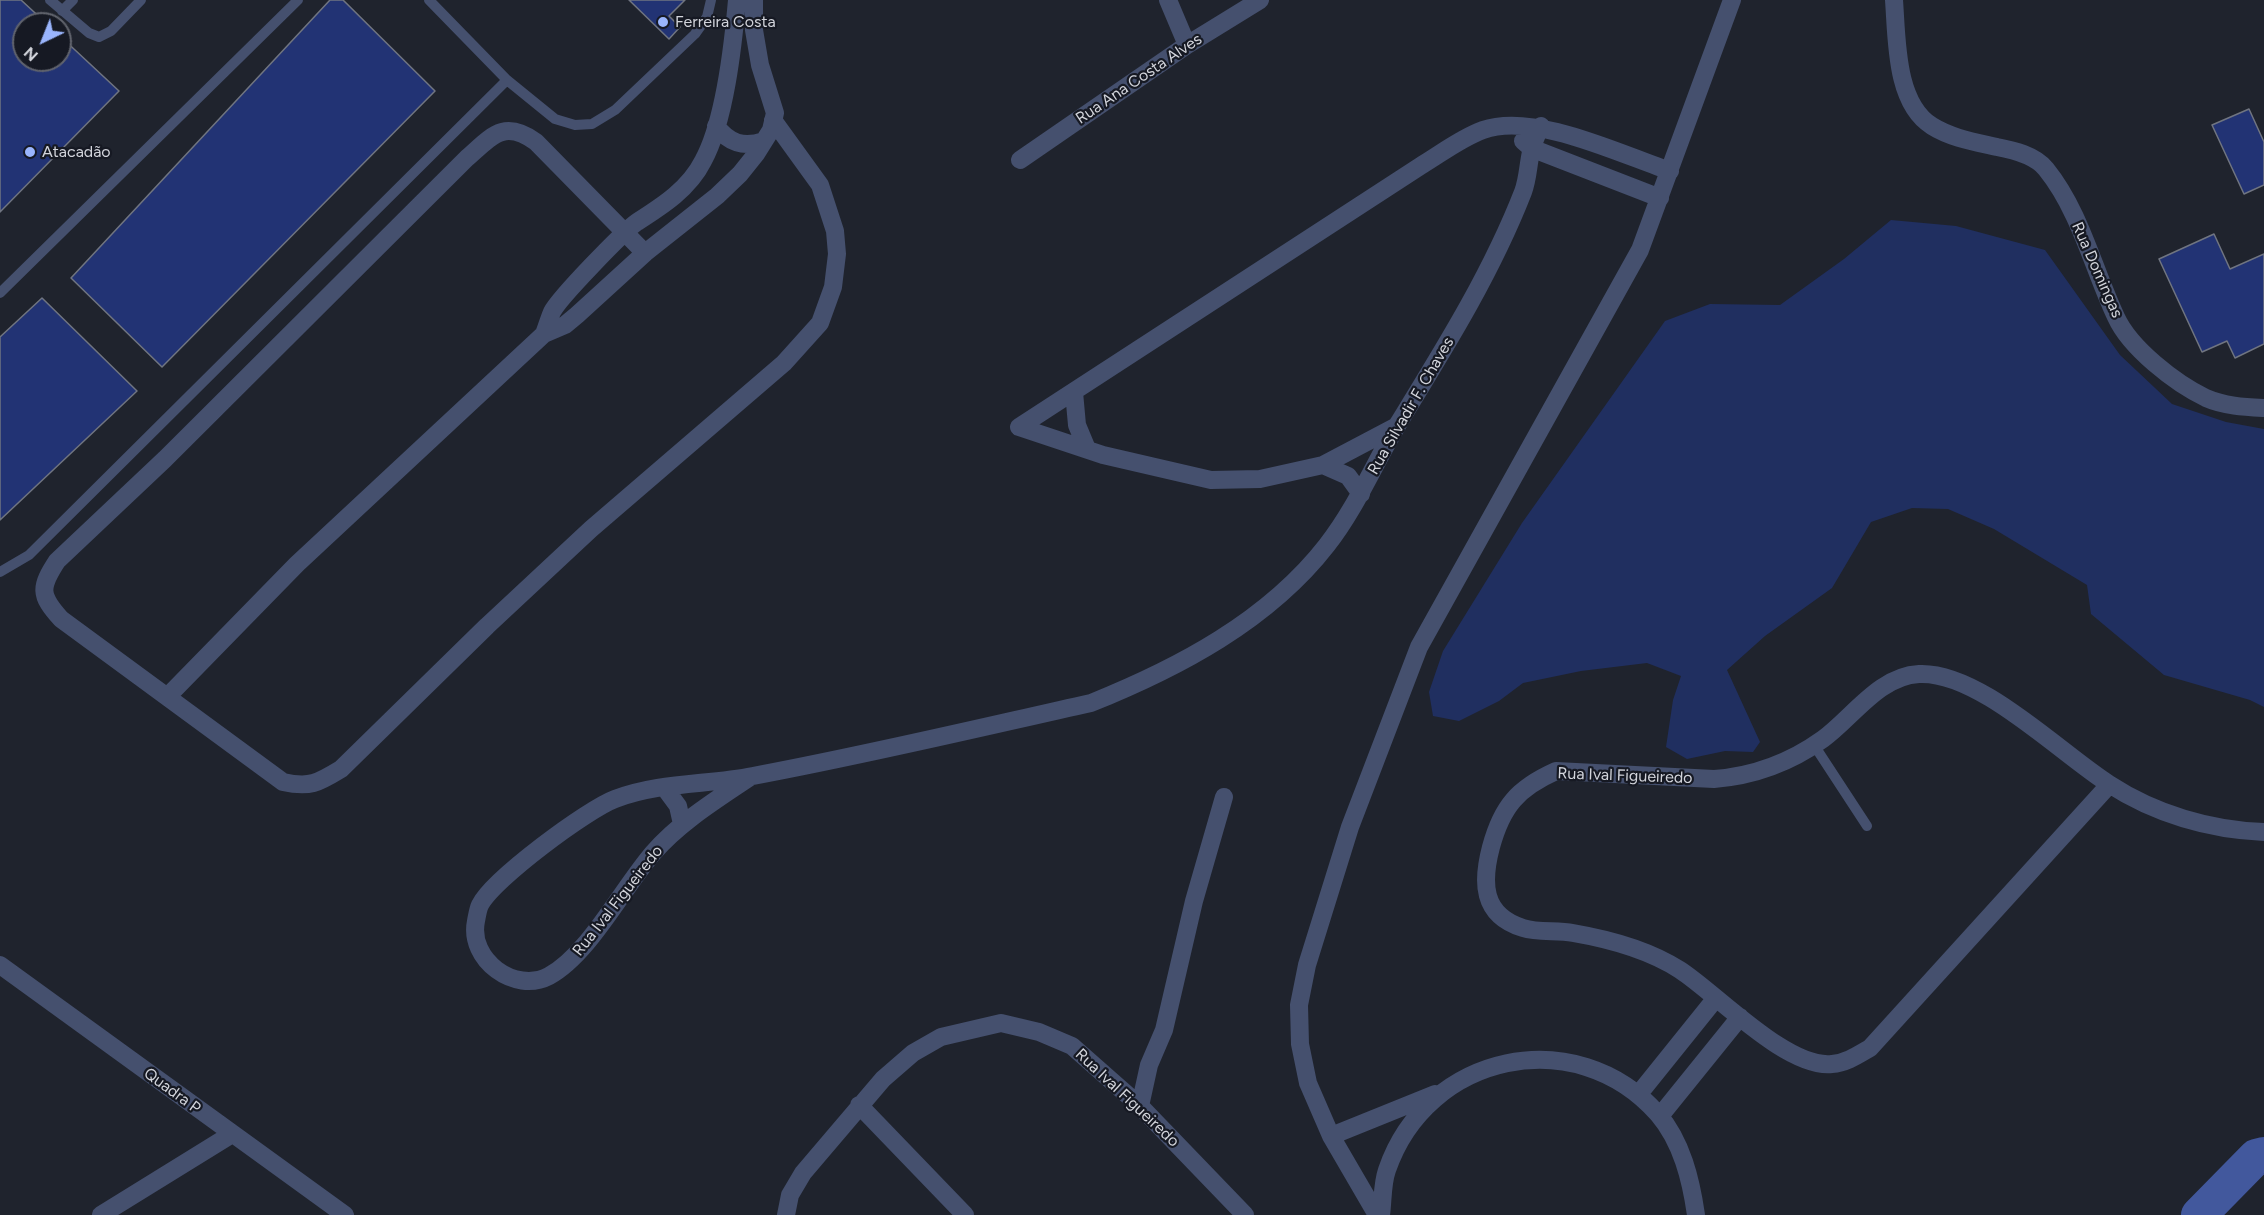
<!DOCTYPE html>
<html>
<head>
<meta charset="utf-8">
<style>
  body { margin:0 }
  #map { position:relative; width:2264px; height:1215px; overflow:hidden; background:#1f232d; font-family:Figtree,sans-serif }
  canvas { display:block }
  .north { position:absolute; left:12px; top:12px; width:60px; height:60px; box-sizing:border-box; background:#161923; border:2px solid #61646d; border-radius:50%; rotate:223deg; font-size:16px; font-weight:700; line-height:24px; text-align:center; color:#d2d4db }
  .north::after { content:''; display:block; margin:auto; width:21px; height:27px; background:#9ab5fd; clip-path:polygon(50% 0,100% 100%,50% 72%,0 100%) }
</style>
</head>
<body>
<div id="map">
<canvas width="2264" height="1215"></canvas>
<div class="north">N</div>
</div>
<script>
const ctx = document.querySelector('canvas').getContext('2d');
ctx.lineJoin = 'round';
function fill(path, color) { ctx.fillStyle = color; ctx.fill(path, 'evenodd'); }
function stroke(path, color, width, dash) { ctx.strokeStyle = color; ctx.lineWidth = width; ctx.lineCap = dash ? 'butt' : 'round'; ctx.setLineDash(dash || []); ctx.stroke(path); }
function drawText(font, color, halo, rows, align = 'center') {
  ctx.font = font + ' Figtree,sans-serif'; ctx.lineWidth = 4.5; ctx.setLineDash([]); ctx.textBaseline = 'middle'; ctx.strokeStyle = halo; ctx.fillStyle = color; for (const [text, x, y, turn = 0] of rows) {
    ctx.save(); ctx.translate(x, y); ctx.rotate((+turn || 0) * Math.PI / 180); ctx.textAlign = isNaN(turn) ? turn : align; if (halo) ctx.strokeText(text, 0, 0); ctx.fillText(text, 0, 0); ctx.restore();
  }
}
fill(new Path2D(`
  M 1891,220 L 1956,226 L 2045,250 L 2120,355 L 2172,404 L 2226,422 L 2264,429 L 2264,707 L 2250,700 L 2164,675 L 2091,614 L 2087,585 L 1994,529 L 1948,509 L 1912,508 L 1871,522 L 1832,588 L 1765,636 L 1727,670 L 1760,742 L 1753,752 L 1725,751 L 1687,759 L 1666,747 L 1673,700 L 1681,676 L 1647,663 L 1581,671 L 1523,683 L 1499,701 L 1459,721 L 1433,716 L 1429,692 L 1443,651 L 1522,523 L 1665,321 L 1710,304 L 1780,305 L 1844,259 Z`), '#202f60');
stroke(new Path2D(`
  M 2199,1215 L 2256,1157 L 2264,1155`), '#42589d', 36);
const building = new Path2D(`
  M 0,0 L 21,0 L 47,24 L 24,24 L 24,60 L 60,60 L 60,36 L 119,91 L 0,212 Z
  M 330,0 L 343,0 L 435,91 L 162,367 L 71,278 Z
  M 629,0 L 685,0 L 669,16 L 680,27 L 669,39 Z
  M 2249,109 L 2264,142 L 2264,185 L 2244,194 L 2212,125 Z
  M 2214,234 L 2230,269 L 2264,254 L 2264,344 L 2235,358 L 2227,341 L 2202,352 L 2159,259 Z
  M 42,298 L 137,391 L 0,520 L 0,337 Z`);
fill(building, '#223374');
stroke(building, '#707581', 1.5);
stroke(new Path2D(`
  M 50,0 L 89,33 L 99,37 L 111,31 L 141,0
  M 429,0 L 507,80 L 555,119 L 575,125 L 592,124 L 615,110 L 695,34 L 707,17 L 711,0
  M 62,11 L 73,0
  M 0,293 L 298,0
  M 0,572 L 29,555 L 507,80
  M 1814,745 L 1867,826`), '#45506e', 10);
stroke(new Path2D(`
  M 1168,0 L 1187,45
  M 1894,0 C 1897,39 1895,103 1932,126 C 1951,138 1975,142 1997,147 C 2013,150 2035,155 2046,169 C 2080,211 2093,268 2116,317 C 2130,348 2175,383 2206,398 C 2224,406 2245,407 2264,408
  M 716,126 C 729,143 743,148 764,141
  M 1523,141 L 1531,148 L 1660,198
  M 1020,160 L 1187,45 L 1260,0
  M 645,253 L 536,142 C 504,119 492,136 467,158 L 165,459 L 57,561 C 40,587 39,595 61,619 L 283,782 C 310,788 318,783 341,769 L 487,626 L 591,529 L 784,363 L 820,323 L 833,287 L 837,254 L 835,231 L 820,185 L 773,120
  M 544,334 C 547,326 549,319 552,312 C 559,298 623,232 637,222 C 662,206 689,189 703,161 C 725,121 733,46 737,0
  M 1074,392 L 1077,425 L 1087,449
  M 1019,427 L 1422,165 C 1442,153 1461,138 1483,130 C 1534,112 1620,154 1670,171
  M 1019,427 L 1103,455 L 1211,480 L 1260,479 L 1323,465 L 1397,426
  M 1323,465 L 1348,476 L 1361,494
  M 168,696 L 297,564 L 544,334 L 565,325 L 577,315 L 645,253 L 717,196 L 740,174 L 756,154 L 771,130 L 775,113 L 760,65 L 754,30 L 754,0
  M 750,777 C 716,800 680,822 653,853 C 622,889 589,954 549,976 C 515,994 468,960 476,921 C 477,916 478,909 480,905 C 493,879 588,809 615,799 C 660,782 707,785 753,776 C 866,755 979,728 1091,703 C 1178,668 1268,621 1327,545 C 1356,508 1374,464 1398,424 C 1444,349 1491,274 1523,192 C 1528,179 1528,165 1531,152 C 1533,143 1537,134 1541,126
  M 2109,785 L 1870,1048 C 1858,1055 1846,1063 1832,1064 C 1787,1069 1717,994 1680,970 C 1649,950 1608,939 1573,933 C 1557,930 1538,933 1523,928 C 1481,915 1482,881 1491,847 C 1502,806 1518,788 1556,771 L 1714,779 C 1753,776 1791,762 1823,739 C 1853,717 1879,676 1919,674 C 1979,671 2060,753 2109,784 C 2155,814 2210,830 2264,832
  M 664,787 L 678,806 L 682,824
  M 0,965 L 345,1215
  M 1638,1095 L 1716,998
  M 859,1105 L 965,1215
  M 1140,1106 L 1149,1065 L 1164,1030 L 1194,901 L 1224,797
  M 1660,1116 L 1740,1017
  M 1331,1136 L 1435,1094
  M 101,1215 L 232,1134
  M 786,1215 L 790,1195 L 803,1173 L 883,1079 L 913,1053 L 941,1037 L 1001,1023 L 1039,1032 L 1072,1046 L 1140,1106 L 1245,1215
  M 1377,1215 L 1331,1136 L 1308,1083 L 1300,1044 L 1299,1005 L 1307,965 L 1350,827 L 1419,647 L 1640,250 L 1732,0
  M 1381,1215 C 1383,1201 1382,1184 1387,1170 C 1427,1053 1576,1021 1658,1114 C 1682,1142 1691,1180 1696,1215`), '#45506e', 18);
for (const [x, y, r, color] of [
  [663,22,6,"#9ab5fd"],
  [30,152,6,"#9ab5fd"]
]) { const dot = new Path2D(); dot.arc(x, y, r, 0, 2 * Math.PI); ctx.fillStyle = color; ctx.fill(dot); stroke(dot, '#161923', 2); }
drawText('16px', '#d2d4db', '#161923', [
  ["Ferreira Costa",675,22],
  ["Atacadão",42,152]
], 'left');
drawText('16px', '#d2d4db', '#161923', [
  ["Rua Ana Costa Alves",1139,79,-34],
  ["Rua Domingas",2097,270,66],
  ["Rua Silvadir F. Chaves",1411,406,-60],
  ["Rua Ival Figueiredo",1625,776,2],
  ["Rua Ival Figueiredo",618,901,-52],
  ["Quadra P",172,1091,36],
  ["Rua Ival Figueiredo",1127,1098,43]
]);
</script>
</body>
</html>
